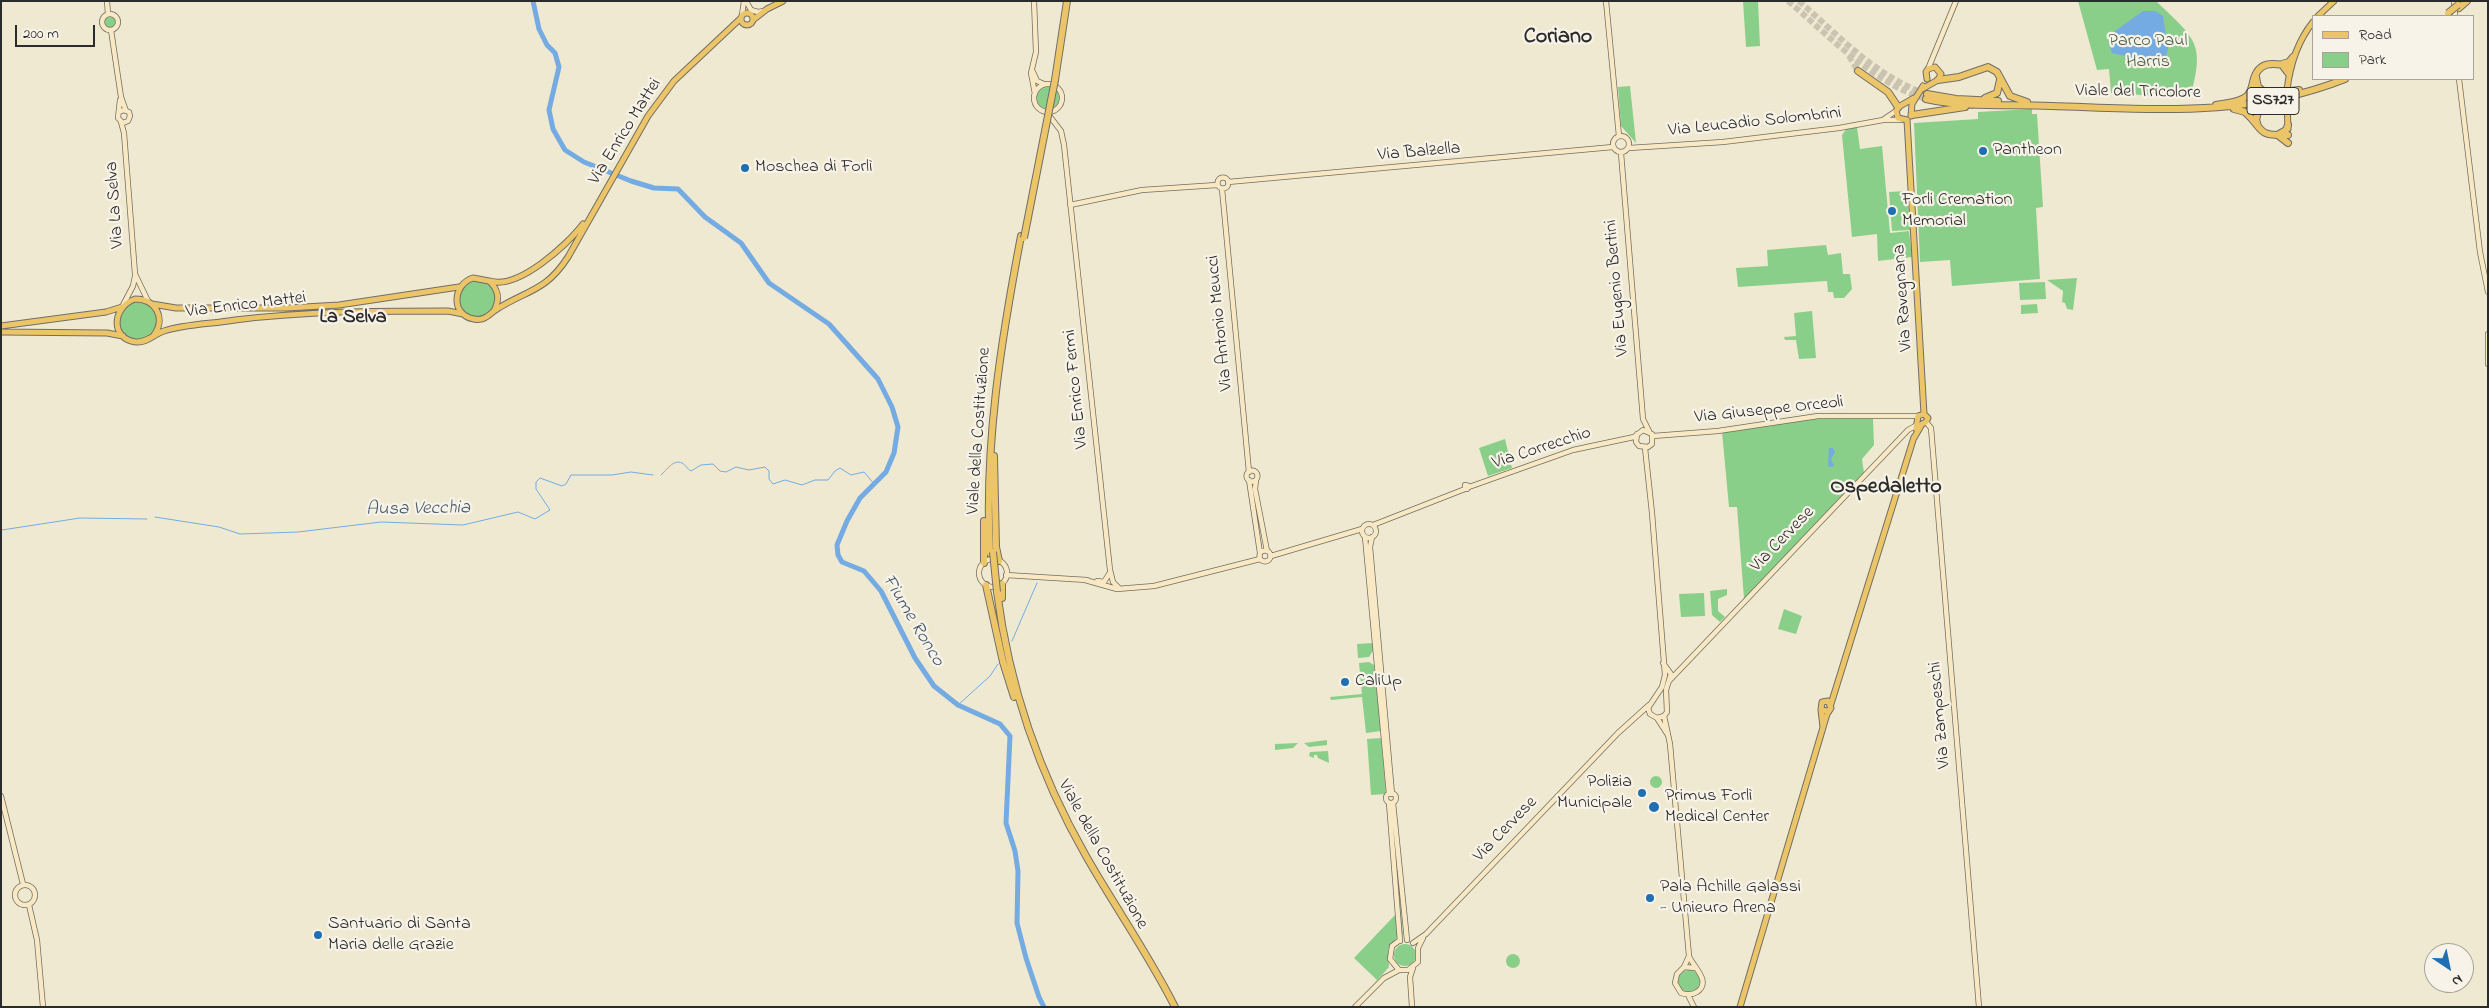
<!DOCTYPE html>
<html>
<head>
<meta charset="utf-8">
<style>
  body { margin:0 }
  #map { position:relative; width:2489px; height:1008px; overflow:hidden; background:#f0e9d1; font-family:"Indie Flower",sans-serif }
  canvas { display:block }
  .frame { position:absolute; inset:0; border:2px solid #2b2b2b; pointer-events:none }
  .legend { position:absolute; left:2312px; top:15px; width:162px; height:65px; box-sizing:border-box; background:#f7f3e8; border:1px solid #a5a39c; margin:0; padding:6px 9px; list-style:none; font-size:15px; color:#2b2b2b }
  .legend li { display:flex; align-items:center; gap:10px; height:25px }
  .legend b { width:25px; border:1px solid #a5a39c }
  .north { position:absolute; left:2424px; top:943px; width:50px; height:50px; box-sizing:border-box; background:#f7f3e8; border:1px solid #a5a39c; border-radius:50%; rotate:146deg; font-size:14px; font-weight:700; line-height:20px; text-align:center; color:#2b2b2b }
  .north::after { content:''; display:block; margin:auto; width:18px; height:22px; background:#1f6fb2; clip-path:polygon(50% 0,100% 100%,50% 72%,0 100%) }
  .scale { position:absolute; left:15px; top:25px; width:80px; height:22px; box-sizing:border-box; border:2px solid #2b2b2b; border-top:0; padding-left:6px; font-size:15px; line-height:18px; white-space:nowrap; color:#2b2b2b; -webkit-text-stroke:4px #f7f3e8; paint-order:stroke }
</style>
</head>
<body>
<div id="map">
<canvas width="2489" height="1008"></canvas>
<div class="frame"></div>
<ul class="legend">
<li><b style="height:6px;background:#edc569"></b>Road</li>
<li><b style="height:14px;background:#89cf89"></b>Park</li>
</ul>
<div class="north">N</div>
<div class="scale">200 m</div>
</div>
<script>
const ctx = document.querySelector('canvas').getContext('2d');
ctx.lineJoin = 'round';
function fill(path, color) { ctx.fillStyle = color; ctx.fill(path, 'evenodd'); }
function stroke(path, color, width, dash) { ctx.strokeStyle = color; ctx.lineWidth = width; ctx.lineCap = dash ? 'butt' : 'round'; ctx.setLineDash(dash || []); ctx.stroke(path); }
function drawText(font, color, halo, rows, align = 'center') {
  ctx.font = font + ' "Indie Flower",sans-serif'; ctx.lineWidth = 4.5; ctx.setLineDash([]); ctx.textBaseline = 'middle'; ctx.strokeStyle = halo; ctx.fillStyle = color; for (const [text, x, y, turn = 0] of rows) {
    ctx.save(); ctx.translate(x, y); ctx.rotate((+turn || 0) * Math.PI / 180); ctx.textAlign = isNaN(turn) ? turn : align; if (halo) ctx.strokeText(text, 0, 0); ctx.fillText(text, 0, 0); ctx.restore();
  }
}
fill(new Path2D(`
  M 1743,1 L 1758,1 L 1760,46 L 1746,47 Z
  M 2078,1 L 2156,1 C 2195,39 2206,42 2190,98 L 2111,93 L 2109,69 L 2097,70 Z
  M104 22a6 6 0 1 1 12 0a6 6 0 1 1-12 0Z
  M 1630,86 L 1636,143 L 1621,126 L 1618,87 Z
  M1037 98a11 11 0 1 1 22 0a11 11 0 1 1-22 0Z
  M 2032,109 L 2032,114 L 2037,114 L 2043,207 L 2036,208 L 2040,279 L 1952,286 L 1950,260 L 1920,262 L 1914,123 L 1978,119 L 1978,112 Z
  M 1857,127 L 1860,149 L 1882,146 L 1890,233 L 1909,231 L 1912,257 L 1878,261 L 1877,234 L 1852,237 L 1842,135 L 1847,128 Z
  M 1907,191 L 1910,230 L 1892,231 L 1889,192 Z
  M 1826,245 L 1828,255 L 1841,253 L 1843,274 L 1850,274 L 1852,289 L 1844,298 L 1834,298 L 1833,292 L 1828,292 L 1827,281 L 1738,287 L 1736,268 L 1768,266 L 1767,250 Z
  M 2077,278 L 2073,310 L 2067,309 L 2065,303 L 2062,302 L 2063,291 L 2047,280 Z
  M458 298a19 19 0 1 1 38 0a19 19 0 1 1-38 0Z
  M 2045,282 L 2046,299 L 2020,300 L 2019,283 Z
  M119 321a19 19 0 1 1 38 0a19 19 0 1 1-38 0Z
  M 2037,304 L 2038,313 L 2021,314 L 2021,305 Z
  M 1812,311 L 1816,358 L 1799,359 L 1796,340 L 1785,340 L 1784,337 L 1796,336 L 1794,313 Z
  M 1815,419 L 1873,419 L 1874,445 L 1862,459 L 1864,473 L 1744,599 L 1737,507 L 1729,507 L 1722,432 Z
  M 1505,439 L 1512,468 L 1488,476 L 1479,448 Z
  M 1727,589 L 1727,595 L 1718,599 L 1718,611 L 1725,617 L 1720,622 L 1712,615 L 1710,591 Z
  M 1704,593 L 1705,616 L 1681,617 L 1679,594 Z
  M 1784,609 L 1802,616 L 1796,634 L 1778,629 Z
  M 1373,643 L 1374,649 L 1369,657 L 1358,658 L 1357,644 Z
  M 1369,662 L 1374,665 L 1381,731 L 1366,733 L 1362,697 L 1331,700 L 1330,697 L 1362,694 L 1359,663 Z
  M 1381,738 L 1386,794 L 1371,795 L 1367,739 Z
  M 1327,740 L 1327,745 L 1309,747 L 1304,743 Z
  M 1298,743 L 1293,748 L 1275,750 L 1275,744 Z
  M 1328,751 L 1329,763 L 1318,758 L 1317,755 L 1314,755 L 1314,758 L 1309,756 L 1310,752 Z
  M1650 782a6 6 0 1 1 12 0a6 6 0 1 1-12 0Z
  M 1391,809 L 1392,809 L 1403,935 L 1402,935 Z
  M 1395,915 L 1399,935 L 1388,949 L 1389,967 L 1367,992 L 1377,980 L 1354,958 Z
  M1394 955a11 11 0 1 1 22 0a11 11 0 1 1-22 0Z
  M1506 961a7 7 0 1 1 14 0a7 7 0 1 1-14 0Z
  M1678 981a11 11 0 1 1 22 0a11 11 0 1 1-22 0Z`), '#89cf89');
fill(new Path2D(`
  M 2143,11 L 2155,11 L 2163,16 L 2166,36 L 2170,42 L 2166,56 L 2149,56 L 2143,60 L 2112,53 L 2109,44 L 2111,34 Z
  M 1829,448 L 1833,448 L 1835,452 L 1831,459 L 1834,466 L 1832,467 L 1828,466 Z`), '#73abe2');
stroke(new Path2D(`
  M 661,475 C 667,470 673,459 682,463 C 686,465 687,469 691,471 L 701,465 L 713,464 L 720,471 L 726,472 L 736,467 L 749,470 L 765,467 L 769,471 L 769,479 L 773,484 L 785,480 L 802,485 L 815,480 L 828,480 L 835,471 L 840,468 L 851,475 L 864,472 L 875,485
  M 155,517 L 219,527 L 240,534 L 298,532 L 381,522 L 463,525 L 518,512 L 535,519 L 550,510 L 536,489 L 536,482 L 540,478 L 562,486 L 566,484 L 571,475 L 612,475 L 631,472 L 653,475
  M 2,530 L 80,518 L 147,519
  M 1012,641 L 1037,583
  M 958,705 L 990,676 L 998,664`), '#73abe2', 1);
stroke(new Path2D(`
  M 533,1 L 539,29 L 547,45 L 555,53 L 559,67 L 549,110 L 553,129 L 565,150 L 584,162 L 631,181 L 654,188 L 678,189 L 705,217 L 741,243 L 769,283 L 829,324 L 878,379 L 892,407 L 898,427 L 894,453 L 886,472 L 860,498 L 847,521 L 837,545 L 838,555 L 842,562 L 864,571 L 881,591 L 915,658 L 934,686 L 958,705 L 1000,724 L 1010,736 L 1006,823 L 1015,851 L 1018,871 L 1017,923 L 1026,958 L 1039,997 L 1044,1007`), '#73abe2', 5);
stroke(new Path2D(`
  M 1788,1 C 1831,37 1872,83 1926,99
  M 1799,1 C 1839,36 1876,77 1927,94
  M 1849,56 L 1858,71`), '#c9c3b0', 6, [6, 3]);
const secondary = new Path2D(`
  M 107,1 L 108,14
  M 746,1 L 751,10 L 758,12 L 764,11
  M 1034,1 L 1036,52 L 1031,73 L 1035,94
  M 1606,1 L 1619,136
  M 2454,1 L 2455,16
  M102 22a8 8 0 1 1 16 0a8 8 0 1 1-16 0Z
  M 742,15 L 744,1
  M 111,30 L 121,97 L 126,111
  M 1928,69 L 1956,1
  M 1033,72 L 1037,81 L 1044,84
  M 2459,79 L 2480,252 L 2488,292
  M1034 98a14 14 0 1 1 28 0a14 14 0 1 1-28 0Z
  M 119,112 L 124,110 L 129,112 L 130,116 L 128,121 L 123,123 L 118,118 L 120,100
  M 1048,114 L 1061,131 L 1064,145 L 1110,570 L 1113,582 L 1120,589
  M 1884,119 L 1896,111
  M 121,122 L 124,133 L 135,274 L 148,301
  M1613 144a8 8 0 1 1 16 0a8 8 0 1 1-16 0Z
  M 1629,148 L 1723,142 L 1839,128 L 1883,120 L 1900,120
  M 1621,153 L 1643,419 L 1649,431
  M1217.5 183a5.5 5.5 0 1 1 11 0a5.5 5.5 0 1 1-11 0Z
  M 1228,182 L 1613,147
  M 1222,189 L 1249,472
  M 1070,205 L 1142,190 L 1217,185
  M 123,305 L 133,286 L 135,276
  M 2488,334 L 2488,364
  M 1926,422 L 1931,428 L 1979,1007
  M 1653,436 L 1718,431 L 1818,416 L 1918,416
  M 1645,448 L 1652,513 L 1665,675 L 1662,687 L 1648,708 L 1650,714 L 1657,718 L 1668,735
  M1246.5 476a5.5 5.5 0 1 1 11 0a5.5 5.5 0 1 1-11 0Z
  M 1249,480 L 1260,553
  M 1256,480 L 1255,489 L 1267,551
  M 1465,485 L 1469,486 L 1467,489 L 1465,488 Z
  M 1469,487 L 1573,450 L 1634,437 L 1643,430 L 1652,434 L 1652,444 L 1648,447 L 1639,446 L 1636,442 L 1637,434
  M1362 531a7 7 0 1 1 14 0a7 7 0 1 1-14 0Z
  M 1373,525 L 1465,489
  M 1365,537 L 1389,794
  M 1372,537 L 1370,547 L 1392,794
  M1259.5 556a5.5 5.5 0 1 1 11 0a5.5 5.5 0 1 1-11 0Z
  M 1271,556 L 1362,529
  M979 573a14 14 0 1 1 28 0a14 14 0 1 1-28 0Z
  M 1006,575 L 1087,580
  M 1085,580 L 1117,589 L 1154,586 L 1260,559
  M 1097,581 L 1104,582 L 1109,574
  M 1670,680 L 1908,430 L 1917,425
  M 1664,716 L 1670,744 L 1689,956 L 1684,967
  M 1657,718 L 1664,716 L 1667,712 L 1666,690 L 1671,674 L 1663,663
  M1386 798a5 5 0 1 1 10 0a5 5 0 1 1-10 0Z
  M 1,796 L 23,884
  M 1389,803 L 1400,941
  M 1393,803 L 1407,940
  M15 895a10 10 0 1 1 20 0a10 10 0 1 1-20 0Z
  M 29,905 L 37,940 L 43,1007
  M 1400,940 L 1392,946 L 1390,959 L 1399,970 L 1408,970 L 1418,962 L 1418,948 L 1423,938
  M 1413,943 L 1426,934 L 1618,733 L 1649,705
  M 1689,956 C 1693,967 1712,981 1697,992 C 1692,995 1687,995 1681,993 L 1675,983 L 1677,974 L 1684,967 L 1696,968
  M 1688,995 L 1694,1007
  M 1355,1007 L 1384,978 L 1399,970
  M 1412,1007 L 1410,977 L 1413,968`);
const primary = new Path2D(`
  M741 19a6 6 0 1 1 12 0a6 6 0 1 1-12 0Z
  M 2318,16 L 2334,1
  M 753,20 L 767,9 L 783,1
  M 1922,89 L 1938,80 L 1941,74 L 1935,67 L 1928,69 L 1926,72 L 1927,79
  M 2287,90 C 2290,65 2297,42 2313,22
  M 2287,102 L 2288,129
  M 1911,116 L 1912,104 L 1923,86
  M 1907,120 L 1924,414 L 1928,418 L 1926,422 L 1922,424 L 1914,438
  M 1907,120 L 1898,118 L 1896,111 L 1900,106 L 1914,98
  M 490,281 C 518,290 567,245 583,224
  M 152,304 L 176,308 L 287,308 L 339,305 L 459,287
  M 494,311 C 500,299 499,290 489,281 L 473,278 C 453,284 450,315 474,319 C 483,321 488,316 494,311 C 525,290 545,293 568,257 L 648,116 L 674,81 L 741,18
  M 1,326 L 106,312 L 122,307
  M 1,332 L 107,333 L 123,336
  M 154,335 C 166,318 156,299 135,299 C 112,307 110,339 136,342 C 147,343 154,334 164,331 C 186,324 212,324 235,320 C 308,311 374,311 448,311 L 463,314
  M 1916,429 L 1918,416 L 1924,414
  M 1831,704 L 1914,437
  M 1821,710 L 1823,727
  M 1740,1007 L 1827,714 L 1831,708 L 1828,701 L 1822,702 L 1821,710 L 1829,711`);
const highway = new Path2D(`
  M 2459,8 L 2467,1
  M 2282,64 L 2289,62 L 2293,57
  M 2282,65 L 2289,74
  M 1858,71 L 1888,92 L 1898,107
  M 2256,77 L 2258,87 L 2267,94 L 2299,90
  M 1055,80 L 1067,1
  M 1938,80 L 1959,77 L 1988,67 L 1997,72 L 2010,96 L 2027,102
  M 1927,94 L 1956,99 L 1998,101
  M 1985,98 L 1997,93 L 2000,80
  M 1926,99 C 1968,108 2009,104 2051,106 C 2155,109 2246,118 2345,79
  M 2216,105 C 2226,103 2239,103 2247,96 C 2251,92 2252,87 2253,82 C 2258,60 2273,63 2291,66
  M 2234,109 L 2245,112 C 2265,130 2255,136 2288,135
  M 1912,115 L 1965,107
  M 2258,126 L 2256,120 L 2258,112 L 2270,104
  M 2279,134 L 2286,130 L 2288,125
  M 2279,136 L 2288,143
  M 994,456 L 996,547 L 999,561
  M 990,553 C 984,446 1001,341 1021,236
  M 984,563 L 984,521
  M 986,585 L 1003,662 L 1014,697
  M 997,592 C 1009,685 1039,774 1086,856 C 1115,907 1149,955 1175,1007
  M 1002,598 L 1002,584`);
stroke(secondary, '#706e65', 6);
stroke(primary, '#706e65', 7);
stroke(highway, '#706e65', 8);
stroke(secondary, '#f8e8c3', 4.5);
stroke(primary, '#edc569', 5);
stroke(highway, '#edc569', 6);
const highwayBridge = new Path2D(`
  M 2448,13 L 2458,5
  M 1024,238 L 1055,80
  M 993,552 L 997,592`);
stroke(highwayBridge, '#706e65', 8, []);
stroke(highwayBridge, '#edc569', 6);
for (const [x, y, r, color] of [
  [1983,151,5,"#1f6fb2"],
  [745,168,5,"#1f6fb2"],
  [1892,211,5,"#1f6fb2"],
  [1345,682,5,"#1f6fb2"],
  [1642,793,5,"#1f6fb2"],
  [1654,807,6,"#1f6fb2"],
  [1650,898,5,"#1f6fb2"],
  [318,935,5,"#1f6fb2"]
]) { const dot = new Path2D(); dot.arc(x, y, r, 0, 2 * Math.PI); ctx.fillStyle = color; ctx.fill(dot); stroke(dot, '#f7f3e8', 2); }
for (const [x, y, w] of [
  [2273,101,52]
]) { const box = new Path2D(); box.roundRect(x - w / 2, y - 13.5, w, 27, 4); ctx.fillStyle = '#f7f3e8'; ctx.fill(box); stroke(box, '#2b2b2b', 1); }
drawText('bold 16px', '#2b2b2b', null, [
  ["SS727",2273,101]
]);
drawText('18px', '#475c47', '#f7f3e8', [
  ["Parco Paul",2148,42],
  ["Harris",2148,63]
]);
drawText('18px', '#2b2b2b', '#f7f3e8', [
  ["Viale del Tricolore",2138,93,1],
  ["Via Leucadio Solombrini",1755,123,-6],
  ["Via Enrico Mattei",626,132,-58],
  ["Via Balzella",1419,153,-5],
  ["Via La Selva",116,205,-94],
  ["Via Eugenio Bertini",1618,288,-95],
  ["Via Ravegnana",1904,298,-94],
  ["Via Enrico Mattei",246,306,-7],
  ["Via Antonio Meucci",1221,323,-96],
  ["Via Enrico Fermi",1077,389,-96],
  ["Via Giuseppe Orceoli",1769,411,-6],
  ["Viale della Costituzione",980,431,-86],
  ["Via Correcchio",1542,449,-18],
  ["Via Cervese",1783,540,-46],
  ["Via Zampeschi",1941,715,-95],
  ["Via Cervese",1506,830,-46],
  ["Viale della Costituzione",1102,855,61]
]);
drawText('18px', '#2b2b2b', '#f7f3e8', [
  ["Pantheon",1993,151],
  ["Moschea di Forlì",755,168],
  ["Forli Cremation",1902,201],
  ["Memorial",1902,222],
  ["CaliUp",1355,682],
  ["Polizia",1632,783,"right"],
  ["Municipale",1632,804,"right"],
  ["Primus Forlì",1665,797],
  ["Medical Center",1665,818],
  ["Pala Achille Galassi",1660,888],
  ["- Unieuro Arena",1660,909],
  ["Santuario di Santa",328,925],
  ["Maria delle Grazie",328,946]
], 'left');
drawText('italic 19px', '#44586b', '#f7f3e8', [
  ["Ausa Vecchia",418,510,-1],
  ["Fiume Ronco",912,621,59]
]);
drawText('bold 20px', '#2b2b2b', '#f7f3e8', [
  ["La Selva",353,319]
]);
drawText('bold 22px', '#2b2b2b', '#f7f3e8', [
  ["Coriano",1558,38],
  ["Ospedaletto",1886,488]
]);
</script>
</body>
</html>
